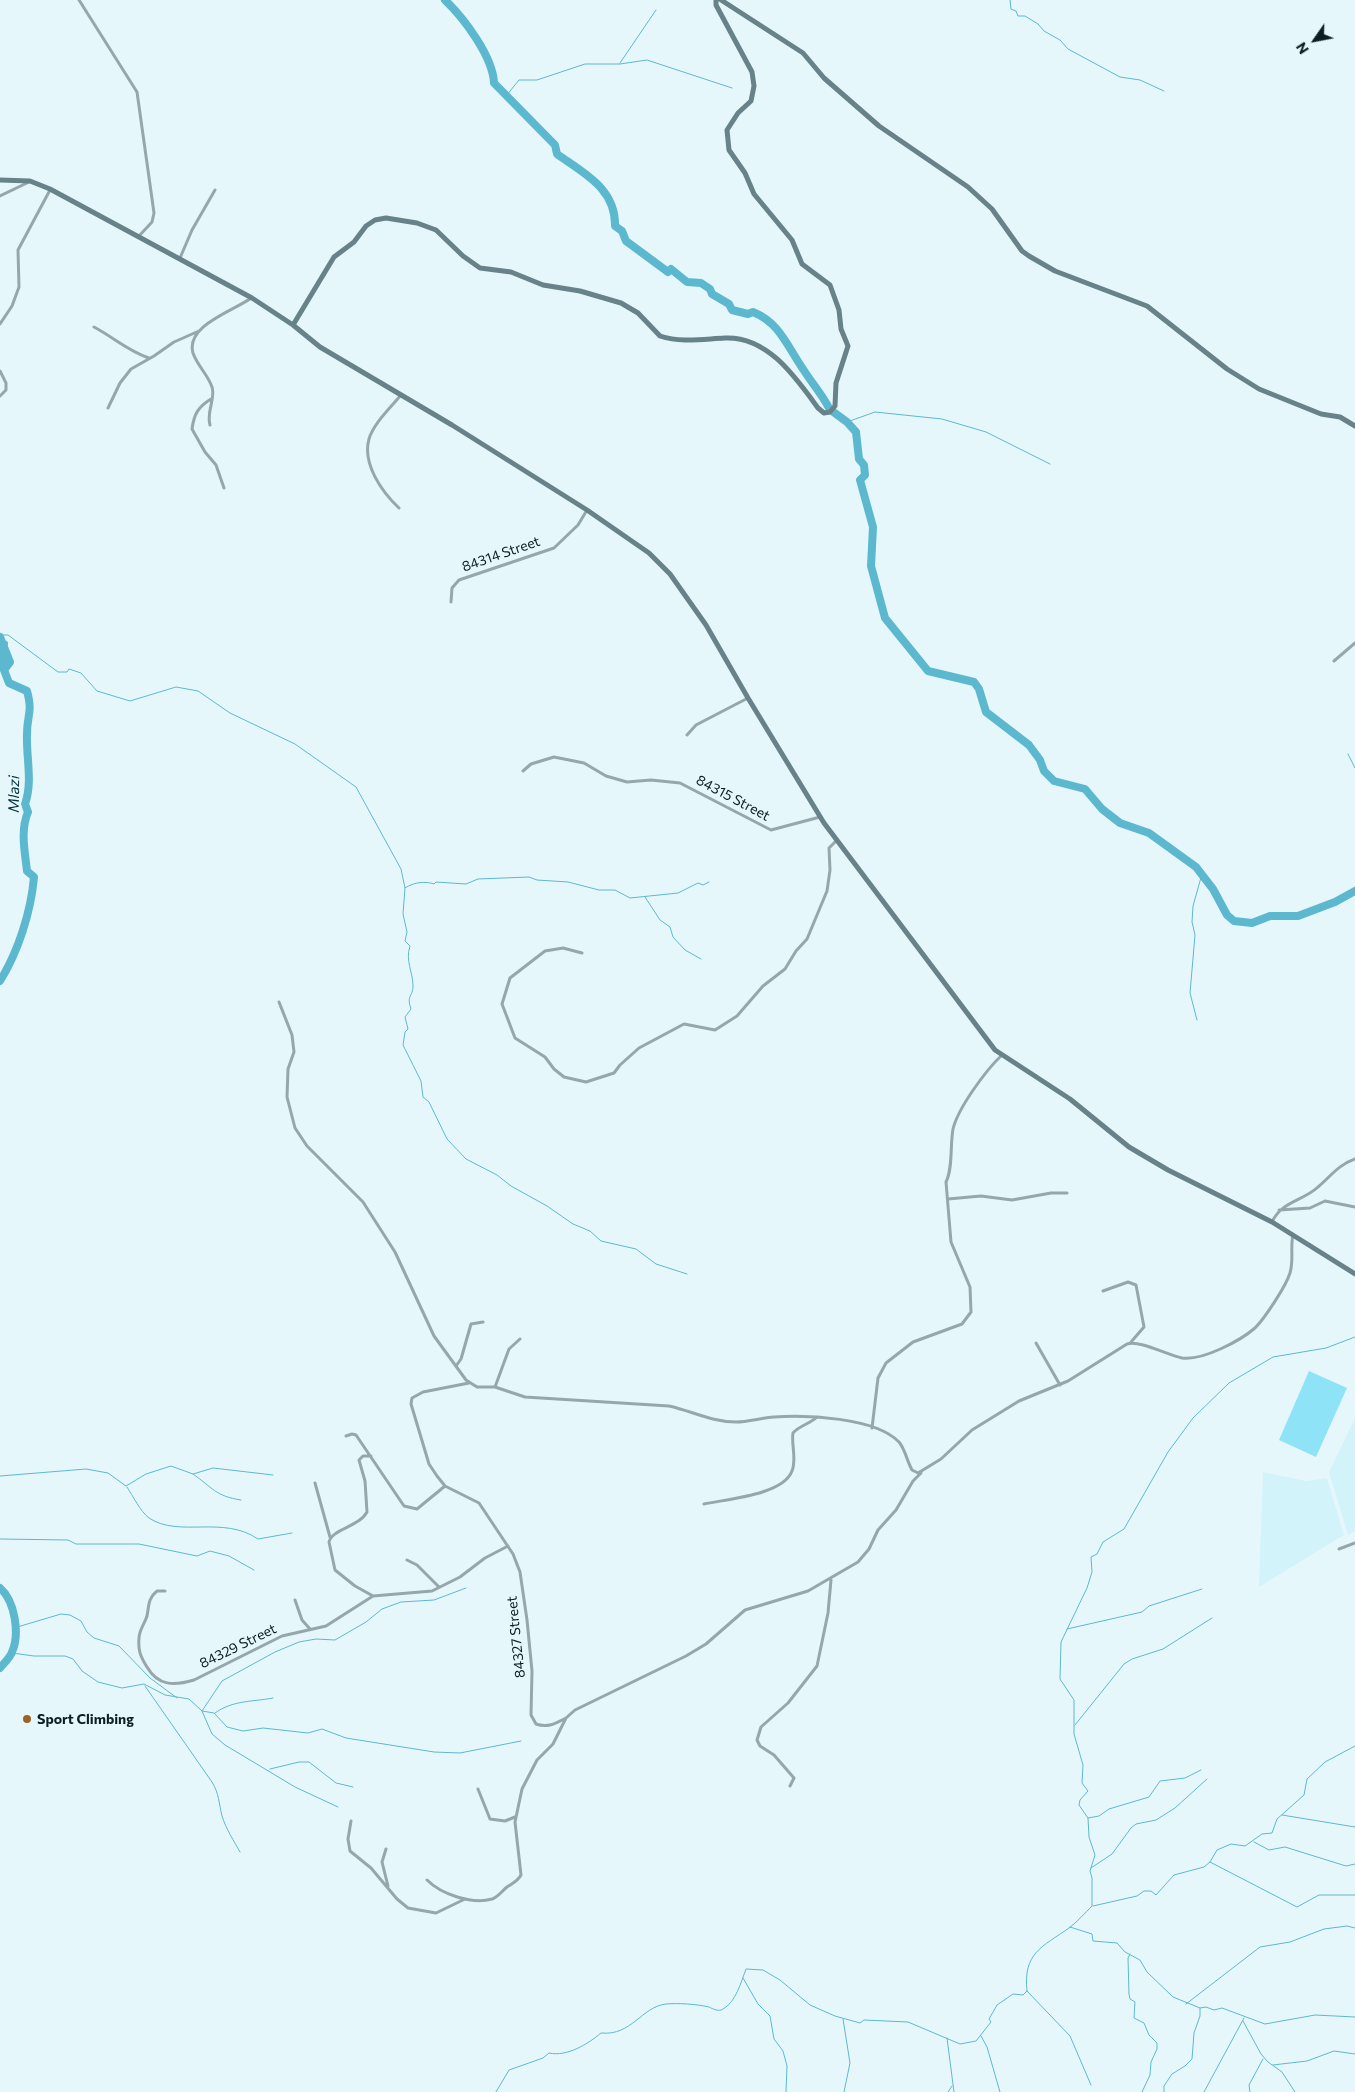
<!DOCTYPE html>
<html>
<head>
<meta charset="utf-8">
<style>
  body { margin:0 }
  #map { position:relative; width:1355px; height:2092px; overflow:hidden; background:#e6f7fb; font-family:Commissioner,sans-serif }
  canvas { display:block }
  .north { position:absolute; left:1290px; top:15px; width:50px; height:50px; -webkit-text-stroke:4px #e6f7fb; paint-order:stroke; rotate:237deg; font-size:14px; font-weight:700; line-height:20px; text-align:center; color:#0e1e23 }
  .north::after { content:''; display:block; margin:auto; width:18px; height:22px; background:#0e1e23; clip-path:polygon(50% 0,100% 100%,50% 72%,0 100%) }
</style>
</head>
<body>
<div id="map">
<canvas width="1355" height="2092"></canvas>
<div class="north">N</div>
</div>
<script>
const ctx = document.querySelector('canvas').getContext('2d');
ctx.lineJoin = 'round';
function fill(path, color) { ctx.fillStyle = color; ctx.fill(path, 'evenodd'); }
function stroke(path, color, width, dash) { ctx.strokeStyle = color; ctx.lineWidth = width; ctx.lineCap = dash ? 'butt' : 'round'; ctx.setLineDash(dash || []); ctx.stroke(path); }
function drawText(font, color, halo, rows, align = 'center') {
  ctx.font = font + ' Commissioner,sans-serif'; ctx.lineWidth = 5; ctx.setLineDash([]); ctx.textBaseline = 'middle'; ctx.strokeStyle = halo; ctx.fillStyle = color; for (const [text, x, y, turn = 0] of rows) {
    ctx.save(); ctx.translate(x, y); ctx.rotate((+turn || 0) * Math.PI / 180); ctx.textAlign = isNaN(turn) ? turn : align; if (halo) ctx.strokeText(text, 0, 0); ctx.fillText(text, 0, 0); ctx.restore();
  }
}
fill(new Path2D(`
  M 1355,1418 L 1355,1531 L 1348,1535 L 1329,1472 Z
  M 1263,1472 L 1306,1481 L 1327,1478 L 1344,1535 L 1259,1587 Z`), '#d3f3fb');
fill(new Path2D(`
  M 1309,1371 L 1347,1388 L 1316,1457 L 1279,1440 Z`), '#8fe3f7');
stroke(new Path2D(`
  M 1010,0 L 1011,9 L 1016,11 L 1018,16 L 1025,16 L 1038,24 L 1044,31 L 1060,40 L 1068,49 L 1120,77 L 1140,80 L 1164,91
  M 620,63 L 656,10
  M 506,96 L 519,80 L 537,80 L 585,64 L 620,64 L 647,60 L 732,88
  M 847,422 L 875,412 L 942,419 L 986,432 L 1050,464
  M 0,635 L 8,635 L 58,672 L 67,672 L 69,669 L 81,673 L 97,691 L 130,701 L 176,687 L 198,691 L 230,713 L 295,744 L 356,787 L 401,869 L 405,888 C 414,882 426,881 434,884 L 436,882 L 466,884 L 478,879 L 529,877 L 537,880 L 568,882 L 599,890 L 615,890 L 630,898 L 678,893 L 698,883 L 703,885 L 709,882
  M 1348,754 L 1355,768
  M 405,888 L 403,914 L 407,932 L 405,941 L 410,946 C 405,961 413,972 413,986 C 413,997 406,995 411,1009 L 405,1017 L 408,1029 L 405,1032 L 403,1045 L 421,1081 L 423,1097 L 429,1102 L 447,1139 L 466,1159 L 497,1175 L 511,1186 L 547,1206 L 573,1224 L 590,1231 L 601,1241 L 636,1249 L 656,1264 L 687,1274
  M 645,897 L 660,920 L 670,927 L 673,937 L 685,950 L 701,959
  M 1197,1020 L 1190,993 L 1195,935 L 1192,922 L 1193,906 L 1202,874
  M 193,1474 C 213,1488 215,1496 241,1500
  M 0,1476 L 86,1469 L 108,1473 L 126,1486 L 146,1474 L 171,1466 L 193,1474 L 213,1468 L 273,1475
  M 127,1487 C 133,1496 140,1511 149,1518 C 179,1538 223,1515 258,1539 L 292,1533
  M 0,1539 L 68,1540 L 76,1544 L 139,1544 L 197,1556 L 210,1551 L 229,1556 L 254,1570
  M 14,1628 L 61,1614 L 70,1615 L 81,1621 L 87,1632 L 94,1638 L 119,1646 L 150,1678 L 177,1698
  M 1067,1629 L 1142,1612 L 1149,1606 L 1202,1589
  M 12,1653 L 34,1656 L 65,1656 L 73,1659 L 82,1671 L 98,1682 L 122,1688 L 144,1684 L 165,1695 L 189,1699 L 202,1711 L 214,1713 L 227,1727 L 243,1731 L 263,1728 L 308,1733 L 322,1729 L 346,1738 L 434,1752 L 460,1753 L 521,1741
  M 145,1686 L 212,1782 C 219,1793 219,1804 222,1816 C 226,1829 234,1841 240,1852
  M 215,1713 C 233,1700 252,1702 273,1698
  M 1075,1725 L 1124,1664 L 1132,1659 L 1163,1649 L 1212,1618
  M 270,1769 L 299,1762 L 309,1762 L 336,1783 L 353,1787
  M 338,1807 L 295,1787 L 225,1745 L 212,1734 L 202,1711 L 222,1681 L 275,1652 L 299,1642 L 316,1639 L 335,1640 L 366,1622 L 382,1609 L 401,1602 L 434,1600 L 466,1588
  M 1282,1815 L 1355,1827
  M 1088,1818 L 1099,1816 L 1109,1809 L 1149,1797 L 1160,1781 L 1185,1778 L 1201,1770
  M 1254,1842 L 1269,1850 L 1285,1847 L 1346,1866 L 1355,1864
  M 1210,1862 L 1297,1907 L 1319,1895 L 1355,1895
  M 1091,1868 L 1112,1854 L 1131,1828 L 1136,1824 L 1156,1820 L 1175,1808 L 1207,1779
  M 1093,1906 L 1137,1896 L 1144,1891 L 1151,1891 L 1156,1895 L 1174,1875 L 1204,1867 L 1210,1862 L 1217,1850 L 1231,1844 L 1245,1846 L 1262,1834 L 1272,1833 L 1277,1819 L 1304,1795 L 1307,1779 L 1325,1762 L 1355,1746
  M 1070,1927 L 1092,1934 L 1093,1941 L 1117,1943 L 1125,1952 L 1140,1960 L 1147,1972 L 1173,1997 L 1200,2008 L 1206,2007 L 1214,2010 L 1222,2008 L 1265,2024 L 1315,2015 L 1355,2017
  M 1130,1954 L 1128,1958 L 1129,1994 L 1130,1999 L 1135,2002 L 1134,2018 L 1144,2023 L 1149,2035 L 1157,2043 L 1157,2049 L 1151,2062 L 1150,2075 L 1142,2092
  M 743,1978 L 758,2004 L 770,2016 L 774,2039 L 783,2051 L 787,2066 L 786,2092
  M 1027,1991 L 1070,2036 L 1091,2085
  M 1186,2004 L 1260,1947 L 1290,1942 L 1324,1929 L 1347,1926 L 1355,1928
  M 843,2019 L 850,2063 L 844,2092
  M 1243,2021 L 1261,2054 L 1268,2062 L 1282,2072 L 1295,2092
  M 981,2036 L 987,2047 L 1000,2092
  M 947,2038 L 954,2092
  M 1273,2065 L 1307,2061 L 1334,2051 L 1355,2054
  M 496,2092 L 509,2070 L 543,2058 L 549,2053 C 567,2057 588,2044 601,2033 C 632,2036 641,2007 666,2004 C 679,2003 696,2004 709,2007 C 713,2009 719,2012 723,2009 C 736,2002 741,1982 746,1969 L 763,1970 L 780,1980 L 810,2005 L 835,2016 L 860,2023 L 864,2020 L 908,2022 L 960,2044 L 976,2041 L 991,2022 L 989,2019 L 997,2005 L 1013,1994 L 1023,1995 L 1027,1991 C 1023,1953 1042,1947 1069,1928 C 1077,1922 1085,1913 1092,1906 L 1092,1878 L 1090,1871 L 1095,1855 L 1089,1837 L 1088,1818 L 1079,1805 L 1080,1800 L 1088,1791 L 1082,1783 L 1083,1765 L 1074,1734 L 1074,1700 L 1060,1679 L 1061,1642 L 1087,1588 L 1092,1572 L 1091,1557 L 1097,1554 L 1103,1542 L 1124,1529 L 1168,1452 L 1193,1418 L 1229,1383 L 1273,1357 L 1326,1348 L 1355,1337
  M 948,2092 L 952,2086
  M 1164,2092 L 1164,2086 L 1172,2074 L 1185,2066 L 1192,2059 L 1194,2033 L 1200,2016 L 1200,2008
  M 1204,2092 L 1244,2018
  M 1250,2092 L 1249,2085 L 1263,2059`), '#5cb8ce', 1);
stroke(new Path2D(`
  M 445,0 C 464,18 493,57 494,83 L 555,145 L 557,154 C 583,173 616,188 615,226 L 622,231 L 626,241 L 668,272 L 671,269 L 687,282 L 701,283 L 710,289 L 712,294 L 729,304 L 732,310 L 748,314 L 753,312 C 780,323 787,346 803,369 C 811,382 822,394 829,408
  M 832,411 L 847,422 L 856,432 L 859,459 L 864,465 L 865,475 L 860,480 L 873,527 L 871,566 L 885,618 L 928,671 L 974,682 L 979,689 L 986,712 L 1029,745 L 1040,760 L 1044,771 L 1054,781 L 1085,789 L 1102,809 L 1120,823 L 1149,833 L 1196,867 L 1213,889 L 1227,915 L 1234,921 L 1252,923 L 1270,916 L 1298,916 L 1335,902 L 1355,891
  M 0,637 L 10,662 L 4,670 L 9,683 L 27,691 C 33,713 27,714 27,734 C 26,757 33,782 25,804 L 28,812 C 20,831 25,852 27,871 L 34,877 C 31,912 18,952 0,981
  M 4,644 L 1,655 L 4,670
  M 0,1588 C 15,1601 20,1634 12,1652 C 10,1658 4,1663 0,1668`), '#5cb8ce', 8);
stroke(new Path2D(`
  M 79,0 L 137,92 L 154,213 L 152,222 L 139,236
  M 0,196 L 29,182
  M 180,258 L 192,230 L 215,190
  M 0,324 L 12,306 L 19,287 L 18,250 L 50,190
  M 94,327 C 113,337 128,351 149,358
  M 0,371 L 6,383 L 6,390 L 0,396
  M 211,399 C 198,407 194,414 192,429 L 205,452 L 216,465 L 224,488
  M 108,408 L 120,383 L 131,369 L 154,356 L 174,342 L 199,331
  M 210,425 C 206,411 216,399 212,387 C 208,375 197,365 193,353 C 185,325 236,310 251,298
  M 399,508 C 382,492 362,464 369,439 C 373,424 391,407 401,395
  M 451,602 L 452,588 L 459,580 L 554,548 L 578,525 L 587,510
  M 1334,661 L 1355,643
  M 687,735 L 696,725 L 748,698
  M 523,771 L 531,764 L 554,757 L 584,763 L 606,776 L 627,782 L 651,780 L 680,783 L 771,830 L 820,817
  M 582,953 L 563,948 L 545,951 L 510,978 L 502,1004 L 515,1038 L 545,1057 L 554,1069 L 564,1077 L 586,1082 L 614,1073 L 620,1065 L 639,1048 L 684,1024 L 715,1030 L 737,1016 L 763,986 L 785,969 L 796,951 L 807,939 L 827,891 L 830,870 L 829,848 L 837,840
  M 279,1002 L 292,1035 L 294,1052 L 288,1069 L 287,1097 L 295,1128 L 307,1146 L 363,1202 L 395,1252 L 434,1336 L 466,1380 L 477,1387 L 495,1387 L 525,1397 L 669,1406 C 692,1411 712,1422 736,1422 C 748,1422 761,1418 774,1417 C 806,1415 875,1417 899,1442 C 905,1449 907,1461 912,1470 L 918,1473 L 941,1459 L 972,1430 L 1019,1401 L 1068,1381 L 1127,1344 C 1140,1340 1167,1355 1182,1358 C 1202,1361 1240,1341 1255,1328 C 1265,1318 1286,1286 1290,1273 C 1294,1260 1290,1248 1293,1235
  M 948,1199 L 981,1196 L 1012,1200 L 1051,1193 L 1067,1193
  M 1279,1210 L 1310,1208 L 1325,1201 L 1355,1207
  M 1272,1222 C 1282,1201 1303,1201 1318,1187 C 1331,1176 1338,1165 1355,1159
  M 1103,1291 L 1128,1282 L 1136,1285 L 1144,1327 L 1131,1342
  M 1036,1343 L 1060,1385
  M 456,1366 L 461,1359 L 471,1324 L 483,1322
  M 469,1383 L 423,1392 L 412,1398 L 411,1404 L 429,1464 L 437,1476 L 445,1486 L 479,1503 L 513,1554 L 520,1572 L 527,1620 L 532,1671 L 531,1715 L 536,1724 C 547,1728 555,1724 566,1718
  M 495,1387 L 509,1349 L 520,1339
  M 872,1428 L 878,1378 L 886,1363 L 913,1342 L 962,1324 L 971,1312 L 970,1287 L 951,1242 L 946,1182 C 953,1168 950,1145 953,1129 C 958,1108 986,1070 1002,1055
  M 346,1436 L 352,1434 L 356,1435 L 404,1506 L 417,1509 L 445,1486
  M 371,1456 L 363,1456 L 359,1460 L 365,1481 L 367,1512 C 359,1527 332,1529 329,1542 L 335,1570 L 355,1586 L 373,1596
  M 315,1483 L 330,1537
  M 704,1504 C 727,1499 783,1495 792,1471 C 797,1458 791,1445 793,1433 C 800,1425 810,1424 817,1417
  M 1339,1549 L 1355,1543
  M 407,1560 L 417,1565 L 439,1587
  M 165,1591 L 157,1591 C 148,1598 149,1606 147,1616 C 145,1623 139,1630 139,1638 C 138,1650 140,1656 147,1667 C 158,1686 174,1686 194,1680 L 282,1636 L 326,1626 L 373,1596 L 432,1591 L 460,1577 L 485,1558 L 508,1546
  M 295,1600 L 302,1620 L 310,1629
  M 790,1786 L 794,1778 L 774,1755 L 760,1746 L 757,1740 L 761,1727 L 788,1703 L 817,1666 L 828,1613 L 831,1580
  M 478,1789 L 490,1819 L 505,1821 L 515,1817
  M 351,1821 L 348,1839 L 350,1851 L 371,1868 L 397,1899 L 408,1908 L 436,1913 L 465,1899
  M 386,1849 L 382,1862 L 388,1886
  M 427,1880 C 441,1894 472,1905 492,1899 C 498,1897 502,1891 507,1887 C 513,1883 518,1881 521,1875 L 515,1822 L 522,1789 L 537,1760 L 553,1744 L 566,1718 L 575,1710 L 686,1656 L 706,1644 L 745,1610 L 808,1591 L 858,1562 L 869,1549 L 878,1530 L 896,1510 L 913,1481 L 921,1473`), '#95a7ab', 3);
stroke(new Path2D(`
  M 721,0 L 803,53 L 824,78 L 879,126 L 968,187 L 992,209 L 1022,251 L 1029,256 L 1055,271 L 1147,306 L 1227,369 L 1259,389 L 1321,414 L 1340,417 L 1355,426
  M 0,180 L 30,181 L 50,189 L 252,298 L 293,325 L 320,347 L 452,425 L 587,510 L 649,553 L 670,574 L 706,625 L 748,698 L 824,823 L 995,1050 L 1070,1099 L 1129,1147 L 1168,1170 L 1272,1222 L 1355,1274
  M 293,325 L 334,257 L 354,242 L 366,226 L 375,220 L 386,218 L 417,223 L 436,230 L 463,256 L 480,268 L 511,272 L 543,285 L 580,291 L 621,303 L 638,313 L 660,336 C 681,343 703,339 725,338 C 768,336 796,378 818,408 L 824,413 L 830,412 L 835,406 L 836,383 L 848,346 L 841,329 L 839,310 L 830,285 L 802,264 L 792,240 L 754,194 L 745,173 L 729,150 L 727,130 L 738,113 L 751,101 L 754,86 L 752,72 L 716,5 L 716,0`), '#678289', 5);
for (const [x, y, r, color] of [
  [27,1719,5,"#9e6225"]
]) { const dot = new Path2D(); dot.arc(x, y, r, 0, 2 * Math.PI); ctx.fillStyle = color; ctx.fill(dot); stroke(dot, '#e6f7fb', 2); }
drawText('14px', '#0e1e23', '#e6f7fb', [
  ["84314 Street",501,554,-19],
  ["84315 Street",733,798,28],
  ["84327 Street",516,1637,-96],
  ["84329 Street",238,1646,-26]
]);
drawText('bold 14px', '#0e1e23', '#e6f7fb', [
  ["Sport Climbing",37,1719]
], 'left');
drawText('italic 15px', '#04323b', '#e6f7fb', [
  ["Mlazi",14,794,-89]
]);
</script>
</body>
</html>
